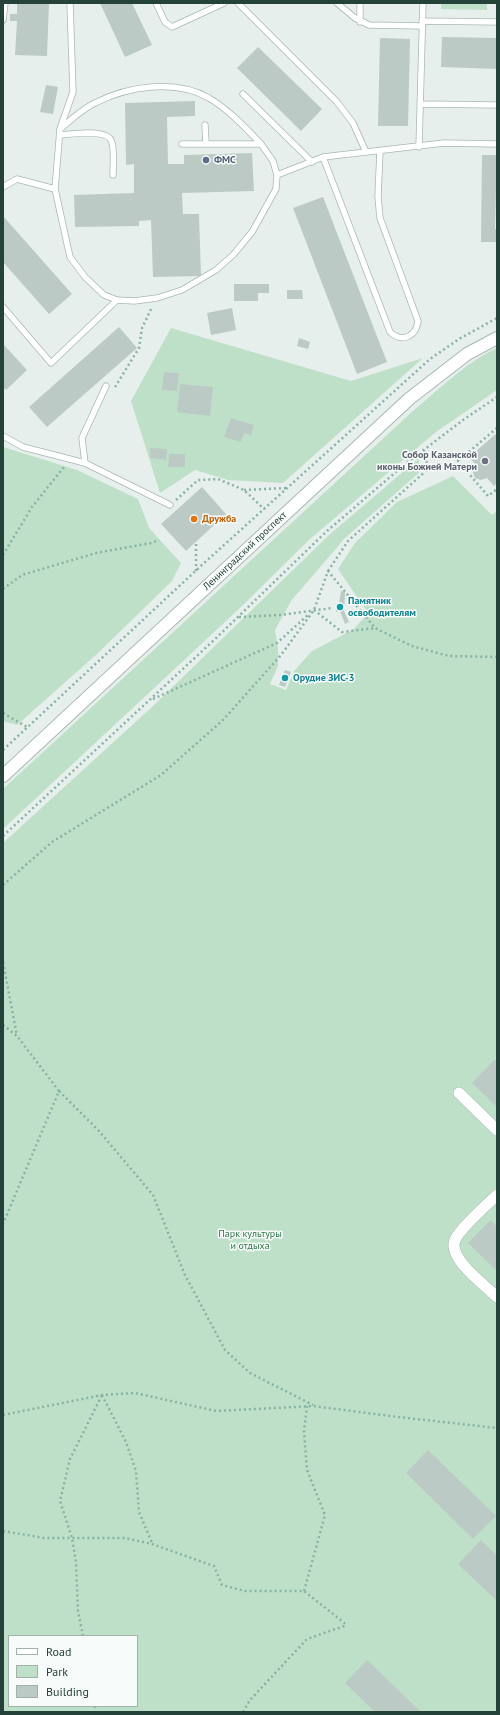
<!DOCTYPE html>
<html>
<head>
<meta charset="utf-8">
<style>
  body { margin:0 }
  #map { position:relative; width:500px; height:1715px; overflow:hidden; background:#e6efeb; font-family:"PT Sans",sans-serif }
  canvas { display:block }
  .frame { position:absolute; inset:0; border:4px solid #24423a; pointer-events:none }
  .legend { position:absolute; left:8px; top:1635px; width:130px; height:72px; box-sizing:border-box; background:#f7fbf9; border:1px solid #a3b1ad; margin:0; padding:5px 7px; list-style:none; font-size:12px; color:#24423a }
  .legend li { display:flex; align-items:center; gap:8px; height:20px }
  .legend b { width:20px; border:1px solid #a3b1ad }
</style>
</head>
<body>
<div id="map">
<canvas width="500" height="1715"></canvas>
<div class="frame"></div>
<ul class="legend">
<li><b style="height:5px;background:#fff"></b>Road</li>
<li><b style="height:11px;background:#bfe0c8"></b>Park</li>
<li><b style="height:11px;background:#bbcac4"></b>Building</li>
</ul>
</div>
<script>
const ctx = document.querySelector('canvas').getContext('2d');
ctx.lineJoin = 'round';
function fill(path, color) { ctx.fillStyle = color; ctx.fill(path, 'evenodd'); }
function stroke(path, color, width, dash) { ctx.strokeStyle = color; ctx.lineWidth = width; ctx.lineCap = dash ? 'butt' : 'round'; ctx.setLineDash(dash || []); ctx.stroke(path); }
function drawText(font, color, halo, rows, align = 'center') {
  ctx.font = font + ' "PT Sans",sans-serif'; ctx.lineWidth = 3; ctx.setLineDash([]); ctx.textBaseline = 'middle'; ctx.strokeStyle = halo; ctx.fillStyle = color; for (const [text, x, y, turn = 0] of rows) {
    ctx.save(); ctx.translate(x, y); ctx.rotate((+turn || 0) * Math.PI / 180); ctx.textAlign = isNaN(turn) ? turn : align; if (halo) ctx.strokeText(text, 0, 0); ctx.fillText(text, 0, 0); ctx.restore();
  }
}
fill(new Path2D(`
  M 441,3 L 487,3 L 487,10 L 441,9 Z
  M 171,328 L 351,381 L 423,358 L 283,483 L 228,480 L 195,470 L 160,493 L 131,401 Z
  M 497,348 L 497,390 L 436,432 L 310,539 L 240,608 L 3,829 L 3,789 L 414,410 C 438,390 468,361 497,348 Z
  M 3,447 L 77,470 L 138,499 L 149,528 L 181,563 L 172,581 L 97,654 L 17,725 L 3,721 Z
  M 418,459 L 422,470 L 345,538 L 291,601 L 275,630 L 278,648 L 278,666 L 270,684 L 286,690 L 294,671 L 312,651 L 354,629 L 368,613 L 338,569 L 355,543 L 397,502 L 453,476 L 492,515 L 497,511 L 497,1712 L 3,1712 L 3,843 L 153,706 L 329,535 ZM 9,1636 L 137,1636 L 137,1706 L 9,1706 Z`), '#bfe0c8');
fill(new Path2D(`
  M 17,3 L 49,3 L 47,56 L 15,55 L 17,21 L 10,21 L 10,14 L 17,14 Z
  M 100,3 L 132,3 L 152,45 L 125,57 Z
  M 442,37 L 497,38 L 497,69 L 441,67 Z
  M 380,38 L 410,39 L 408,126 L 378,126 Z
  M 258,47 L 322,109 L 301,131 L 237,68 Z
  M 46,85 L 58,87 L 53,114 L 40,112 Z
  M 195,101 L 195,116 L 167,117 L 168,164 L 184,164 L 184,155 L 252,153 L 254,191 L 182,193 L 183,214 L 199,214 L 201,276 L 153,277 L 151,220 L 139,221 L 139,226 L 75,227 L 74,195 L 134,193 L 134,164 L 126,165 L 125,103 Z
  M 482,155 L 497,155 L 495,229 L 497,229 L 497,242 L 481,242 Z
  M 323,197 L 387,362 L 357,374 L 293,208 Z
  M 3,216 L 72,294 L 49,314 L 3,262 Z
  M 234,284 L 269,284 L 269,293 L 258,293 L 258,301 L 234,301 Z
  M 287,290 L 302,290 L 303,299 L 287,299 Z
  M 232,308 L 236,330 L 211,335 L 207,313 Z
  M 119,327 L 137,348 L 47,427 L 29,407 Z
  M 299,338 L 310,342 L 308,349 L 297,346 Z
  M 3,344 L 27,370 L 6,390 L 3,387 Z
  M 164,372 L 179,373 L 177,391 L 162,390 Z
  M 180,384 L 213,387 L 210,416 L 177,412 Z
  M 231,418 L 254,425 L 251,435 L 244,433 L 241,442 L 224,437 Z
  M 497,433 L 497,483 L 494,486 L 487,478 L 481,480 L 475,478 L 473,472 L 476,465 L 469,457 Z
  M 150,448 L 167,449 L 166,460 L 150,458 Z
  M 169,454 L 185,454 L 185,467 L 168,467 Z
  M 202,487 L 226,514 L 186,551 L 161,524 Z
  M 341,591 L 345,592 L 344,611 L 349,622 L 345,624 L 340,611 L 336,612 L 336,604 L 339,604 Z
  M 285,670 L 291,672 L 285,687 L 279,685 Z
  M 494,1060 L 497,1062 L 497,1107 L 472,1083 Z
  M 491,1220 L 497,1227 L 497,1271 L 468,1243 Z
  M 428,1450 L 496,1516 L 473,1539 L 406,1473 Z
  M 481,1540 L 497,1556 L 497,1601 L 458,1564 Z
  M 367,1660 L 421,1712 L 375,1712 L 345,1683 Z`), '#bbcac4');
const service = new Path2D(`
  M 156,3 L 165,22 L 172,27 L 224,3
  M 238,3 L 337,102 L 353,123 L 366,152
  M 337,3 L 355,18 L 369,25 L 422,26
  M 3,20 L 5,3
  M 422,21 L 497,22
  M 360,22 L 360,3
  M 243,94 L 312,162
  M 420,104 L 497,105
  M 205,125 L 206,144
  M 60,129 C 71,120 82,109 95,103 C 128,86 175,79 209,98 C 229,110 245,127 261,144
  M 60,135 C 71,134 105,129 111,140 C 115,148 113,166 113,175
  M 419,147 L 423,3
  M 323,157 L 390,332 C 402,343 416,337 418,321 L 380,218 L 378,196 L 380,151
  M 277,175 L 323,157 L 444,143 L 497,144
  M 3,187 L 17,179 L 55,189 L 60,129 L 73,92 L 70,3
  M 55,189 L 70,257 L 85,277 L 104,295 L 117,300 L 134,301 L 157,298 L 182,290 L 216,270 L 233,255 L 252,232 L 276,189 L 277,175 L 273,161 L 261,144 L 182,144
  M 3,307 L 51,363 L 117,300
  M 106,386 L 82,438 L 85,463 L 170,505
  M 3,436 L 23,447 L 85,463`);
const minor = new Path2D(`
  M 459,1093 L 497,1130
  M 497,1195 C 488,1203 458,1231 455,1240 C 447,1258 485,1285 497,1297`);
const tertiary = new Path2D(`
  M 3,776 L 409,399 L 467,354 L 497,338`);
stroke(service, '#a8b8b2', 7);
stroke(minor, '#a8b8b2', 12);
stroke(tertiary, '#a8b8b2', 14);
stroke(new Path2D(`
  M 115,387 L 139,348 L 142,328 L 152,307
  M 497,428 L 458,461 L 488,496 L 497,489
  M 244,490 L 287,488
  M 176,500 L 198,480 L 218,479 L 244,490 L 264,509
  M 3,555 L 32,507 L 64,467
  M 196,571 L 196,542
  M 328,571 L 348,541 L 428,469 L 424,450
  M 3,589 L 22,575 L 96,553 L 151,543 L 159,540
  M 314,610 L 342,632 L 375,628
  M 239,617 L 280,615 L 332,608
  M 153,699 L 277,643 L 309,614
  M 3,713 L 27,727
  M 3,750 L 203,564 L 430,359 L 459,339 L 497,318
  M 3,836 L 213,641 L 327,531 L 404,465 L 463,420 L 497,397
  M 3,885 L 52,842 L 161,775 L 223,720 L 281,655 L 314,610 L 328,571 L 375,628 L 412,646 L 449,656 L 497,657
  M 3,962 L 17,1036
  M 3,1025 L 17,1036 L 59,1091 L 3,1224
  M 59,1091 L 99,1131 L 153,1195 L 185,1275 L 225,1350 L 250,1373 L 313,1405
  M 102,1395 L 126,1442 L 136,1471 L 139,1512 L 152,1543
  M 3,1415 L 102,1395 L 135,1393 L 216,1411 L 313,1406 L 398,1417 L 497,1428
  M 3,1531 L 44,1538 L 125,1538 L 152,1544 L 214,1566 L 222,1585 L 245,1591 L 304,1591 L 347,1625
  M 304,1591 L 325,1515 L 307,1470 L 304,1431 L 307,1406
  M 83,1636 L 78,1611 L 76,1562 L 72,1538 L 60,1501 L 70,1459 L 102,1395
  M 95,1706 L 95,1712
  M 243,1712 L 250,1700 L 307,1639 L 347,1625`), '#86b3a5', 2.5, [2, 3]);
stroke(service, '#fff', 5.5);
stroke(minor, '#fff', 11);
stroke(tertiary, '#fff', 12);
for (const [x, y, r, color] of [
  [206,160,4,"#5c6f8a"],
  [485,461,4,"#6b7280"],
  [194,519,4,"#e8710a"],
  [340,607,4,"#0f9aa8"],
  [285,678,4,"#0f9aa8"]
]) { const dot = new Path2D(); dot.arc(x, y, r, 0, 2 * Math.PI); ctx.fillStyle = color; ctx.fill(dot); stroke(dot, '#f7fbf9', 1.5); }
drawText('bold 10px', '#4e5e75', '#f7fbf9', [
  ["ФМС",214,160]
], 'left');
drawText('bold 10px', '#5b616d', '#f7fbf9', [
  ["Собор Казанской",477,455],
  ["иконы Божией Матери",477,467]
], 'right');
drawText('bold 10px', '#c56008', '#f7fbf9', [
  ["Дружба",202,519]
], 'left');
drawText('10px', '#24423a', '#f7fbf9', [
  ["Ленинградский проспект",245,551,-43]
]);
drawText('bold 10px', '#0d838f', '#f7fbf9', [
  ["Памятник",348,601],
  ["освободителям",348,613],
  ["Орудие ЗИС-3",293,678]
], 'left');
drawText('10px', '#2d7a4b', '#f7fbf9', [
  ["Парк культуры",250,1234],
  ["и отдыха",250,1246]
]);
</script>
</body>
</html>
